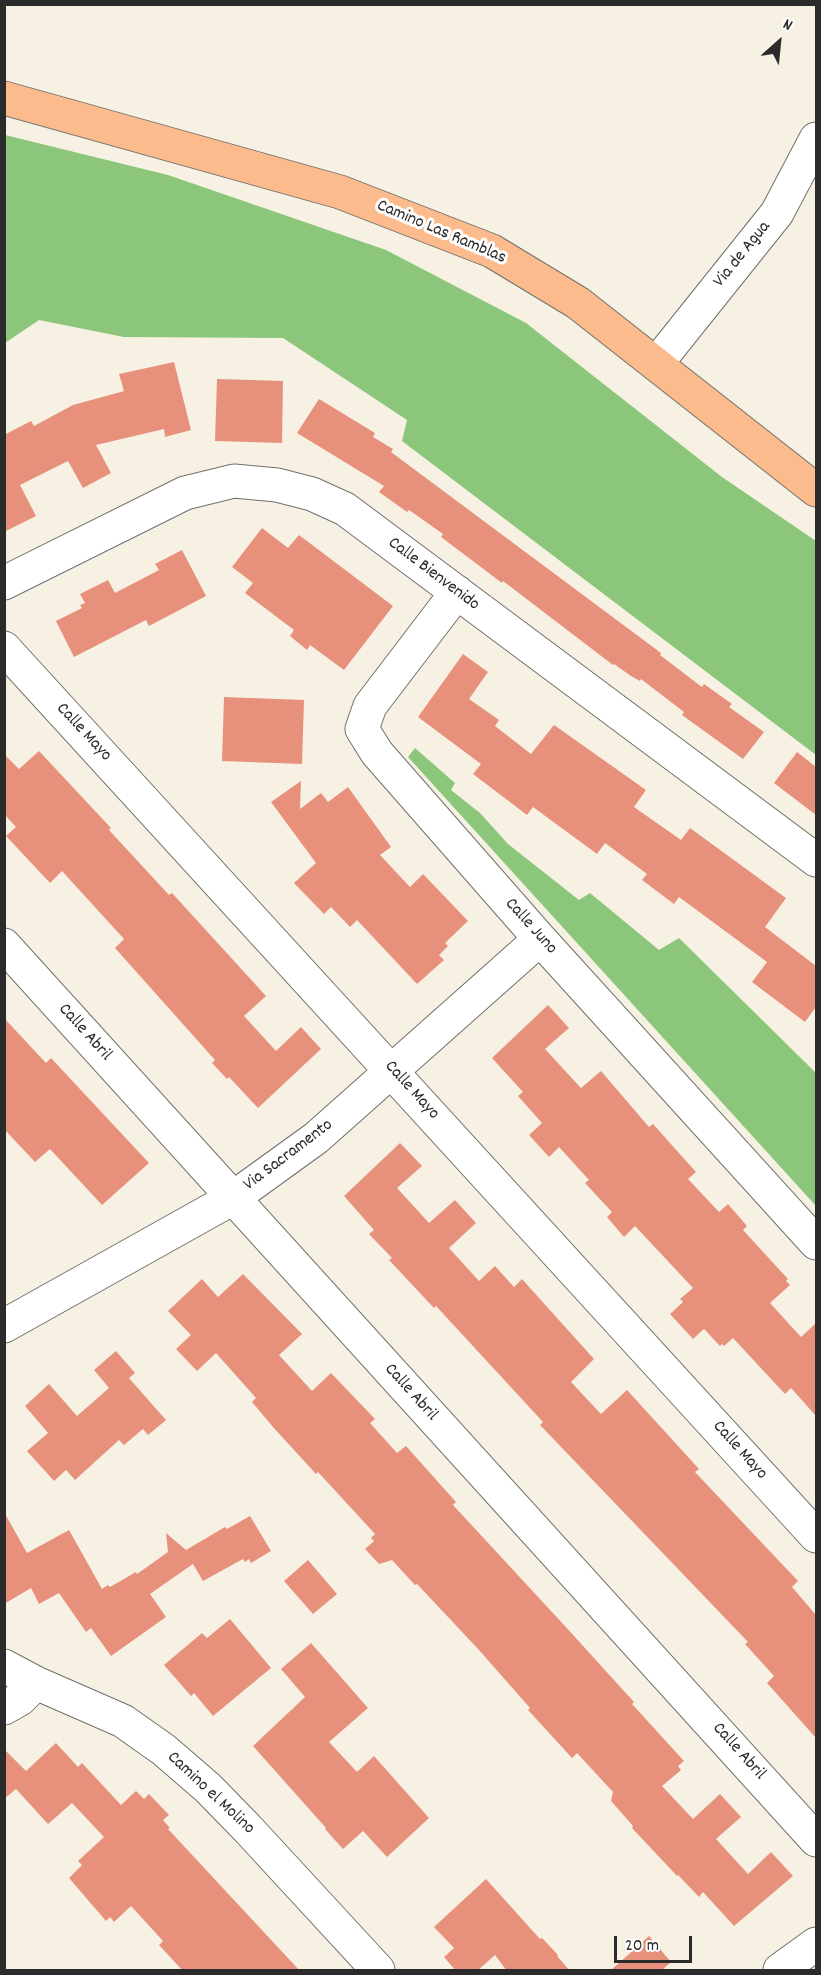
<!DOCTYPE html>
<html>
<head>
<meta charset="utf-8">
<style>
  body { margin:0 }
  #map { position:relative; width:821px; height:1975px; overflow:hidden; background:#f7f1e3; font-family:Dekko,sans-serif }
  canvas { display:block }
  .frame { position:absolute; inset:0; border:6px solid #2b2b2b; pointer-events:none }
  .north { position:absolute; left:749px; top:12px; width:60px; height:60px; -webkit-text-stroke:4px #fff; paint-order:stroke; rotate:27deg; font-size:16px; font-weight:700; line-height:24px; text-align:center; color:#2b2b2b }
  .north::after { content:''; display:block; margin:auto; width:21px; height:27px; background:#2b2b2b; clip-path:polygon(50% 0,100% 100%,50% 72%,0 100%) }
  .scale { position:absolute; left:614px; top:1936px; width:78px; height:27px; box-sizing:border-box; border:3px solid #2b2b2b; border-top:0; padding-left:8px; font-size:18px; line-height:21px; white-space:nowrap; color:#2b2b2b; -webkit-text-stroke:4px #fff; paint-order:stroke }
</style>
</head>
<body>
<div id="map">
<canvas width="821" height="1975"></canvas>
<div class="frame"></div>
<div class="north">N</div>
<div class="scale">20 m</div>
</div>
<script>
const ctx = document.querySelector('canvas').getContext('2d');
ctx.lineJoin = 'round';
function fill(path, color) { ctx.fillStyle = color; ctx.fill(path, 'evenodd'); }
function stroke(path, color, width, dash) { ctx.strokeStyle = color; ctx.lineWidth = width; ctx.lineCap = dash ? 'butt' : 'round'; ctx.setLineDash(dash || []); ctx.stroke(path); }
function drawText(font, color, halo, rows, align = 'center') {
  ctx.font = font + ' Dekko,sans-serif'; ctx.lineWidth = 6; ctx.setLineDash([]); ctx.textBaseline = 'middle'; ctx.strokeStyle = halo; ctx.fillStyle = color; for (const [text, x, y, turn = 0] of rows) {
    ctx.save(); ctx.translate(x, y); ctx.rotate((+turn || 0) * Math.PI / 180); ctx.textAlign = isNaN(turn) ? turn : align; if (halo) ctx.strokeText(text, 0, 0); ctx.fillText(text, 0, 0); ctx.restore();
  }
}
fill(new Path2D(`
  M 5,135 L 168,175 L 386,250 L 526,323 L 722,477 L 816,541 L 816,755 L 402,441 L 407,420 L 283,338 L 124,337 L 39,320 L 5,343 Z
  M 415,748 L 455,783 L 451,790 L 480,813 L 508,844 L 579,900 L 590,893 L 659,950 L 679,938 L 816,1073 L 816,1206 L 408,757 Z`), '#8bc67b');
fill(new Path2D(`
  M 174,362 L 191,430 L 165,437 L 164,429 L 96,445 L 111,473 L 83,488 L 68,461 L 20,485 L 36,516 L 4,532 L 4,435 L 31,421 L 34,426 L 73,405 L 124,391 L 119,374 Z
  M 217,379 L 283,381 L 282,443 L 215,441 Z
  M 319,399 L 375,433 L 373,437 L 393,449 L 391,452 L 661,653 L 660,655 L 702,687 L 704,684 L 732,704 L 729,707 L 764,732 L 743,759 L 682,715 L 684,712 L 641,679 L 640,681 L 631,676 L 614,664 L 613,665 L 503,581 L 502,583 L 441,537 L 443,534 L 409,510 L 407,512 L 379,492 L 384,486 L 297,433 Z
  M 262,528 L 288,548 L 299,535 L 393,606 L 344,670 L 310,645 L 307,650 L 290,636 L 294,630 L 245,593 L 253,583 L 232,567 Z
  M 182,550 L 206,596 L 149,626 L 146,620 L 74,657 L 56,621 L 82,608 L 80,605 L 85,603 L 80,594 L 108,580 L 115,593 L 159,570 L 155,564 Z
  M 463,654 L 488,672 L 469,699 L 499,720 L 495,726 L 531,754 L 554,725 L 646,790 L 634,807 L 681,840 L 690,828 L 786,898 L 765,927 L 816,966 L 816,1007 L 805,1022 L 752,982 L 767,962 L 679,897 L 674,904 L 642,880 L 647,874 L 605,843 L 597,854 L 533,807 L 527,815 L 473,774 L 481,764 L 418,717 Z
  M 224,697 L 304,700 L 302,764 L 222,761 Z
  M 39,751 L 111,828 L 109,830 L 169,895 L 172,893 L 266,996 L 244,1016 L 276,1051 L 301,1027 L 321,1049 L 258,1108 L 229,1077 L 227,1079 L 212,1063 L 215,1060 L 115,948 L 124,939 L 62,871 L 50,883 L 6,836 L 16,827 L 4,814 L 4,754 L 19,769 Z
  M 797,752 L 816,767 L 816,815 L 774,783 Z
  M 301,781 L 300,809 L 321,793 L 328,802 L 348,787 L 391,847 L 380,855 L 410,887 L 423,874 L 468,921 L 445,943 L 448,946 L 439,955 L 444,960 L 417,984 L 357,920 L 350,927 L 331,907 L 324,914 L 294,883 L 316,863 L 271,802 Z
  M 548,1005 L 569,1028 L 545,1049 L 581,1088 L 601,1071 L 649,1127 L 653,1124 L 696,1172 L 688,1179 L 719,1212 L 728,1204 L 747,1226 L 743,1230 L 788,1279 L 786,1281 L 790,1285 L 770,1303 L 801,1337 L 816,1323 L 816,1416 L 791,1388 L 785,1394 L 733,1338 L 724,1346 L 722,1344 L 720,1346 L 704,1329 L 693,1339 L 670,1314 L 683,1302 L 680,1299 L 693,1288 L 635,1226 L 624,1237 L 607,1217 L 612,1212 L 585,1183 L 589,1180 L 559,1147 L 549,1157 L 529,1135 L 542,1123 L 518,1096 L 523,1092 L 492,1058 Z
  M 4,1018 L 46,1063 L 51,1058 L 149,1163 L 102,1205 L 50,1149 L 35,1162 L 4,1129 Z
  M 400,1143 L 422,1166 L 397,1188 L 429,1223 L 455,1200 L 476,1223 L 449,1248 L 479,1281 L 495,1266 L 514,1287 L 522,1279 L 594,1359 L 571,1382 L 601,1414 L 627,1390 L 699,1469 L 695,1472 L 798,1581 L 792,1587 L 816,1615 L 816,1738 L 767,1683 L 774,1676 L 745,1644 L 748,1642 L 540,1425 L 543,1422 L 436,1306 L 434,1308 L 389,1260 L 392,1258 L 369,1234 L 374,1230 L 344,1196 Z
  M 243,1274 L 302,1334 L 279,1355 L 312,1391 L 331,1373 L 375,1419 L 370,1423 L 397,1453 L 406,1446 L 456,1502 L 453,1505 L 564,1625 L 634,1702 L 632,1704 L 684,1761 L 678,1766 L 681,1770 L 662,1786 L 693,1819 L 720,1794 L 741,1817 L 716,1839 L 748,1874 L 771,1852 L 793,1876 L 734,1926 L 703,1892 L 699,1897 L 678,1875 L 677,1876 L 632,1828 L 633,1826 L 611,1801 L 613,1792 L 577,1753 L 572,1758 L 528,1710 L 530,1708 L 479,1650 L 417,1584 L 415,1585 L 392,1560 L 379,1564 L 365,1549 L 374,1541 L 371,1538 L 375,1534 L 318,1472 L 316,1474 L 273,1427 L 252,1402 L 256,1398 L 216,1353 L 197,1371 L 176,1349 L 191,1335 L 168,1311 L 202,1279 L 218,1297 Z
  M 116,1351 L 135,1373 L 129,1378 L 166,1420 L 148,1435 L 143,1429 L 124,1445 L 119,1440 L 75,1480 L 66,1470 L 54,1481 L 27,1451 L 48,1433 L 25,1406 L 49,1384 L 77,1416 L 109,1388 L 94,1370 Z
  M 4,1512 L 27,1553 L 69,1530 L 102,1589 L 108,1585 L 110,1587 L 136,1572 L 137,1574 L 168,1552 L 166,1533 L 186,1550 L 225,1527 L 227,1529 L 250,1516 L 271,1551 L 251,1563 L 249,1559 L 245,1562 L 243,1559 L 203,1581 L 193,1564 L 150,1594 L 166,1617 L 111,1656 L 91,1628 L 86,1632 L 59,1593 L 39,1604 L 31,1588 L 4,1604 Z
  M 308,1560 L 337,1594 L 313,1614 L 284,1581 Z
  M 230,1619 L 271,1668 L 213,1716 L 194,1693 L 191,1696 L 164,1665 L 202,1633 L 207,1638 Z
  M 311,1643 L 368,1708 L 329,1742 L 357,1772 L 374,1756 L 429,1818 L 387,1857 L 363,1831 L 343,1849 L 325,1829 L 326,1828 L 253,1746 L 305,1697 L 281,1669 Z
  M 56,1743 L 78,1767 L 82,1763 L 121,1805 L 136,1791 L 144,1799 L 149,1794 L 169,1815 L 163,1820 L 170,1828 L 168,1829 L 300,1971 L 183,1971 L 159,1945 L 163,1941 L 131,1906 L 114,1922 L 110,1917 L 106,1921 L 69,1878 L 82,1865 L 78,1861 L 104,1837 L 72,1803 L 48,1824 L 16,1789 L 4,1799 L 4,1749 L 26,1771 Z
  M 486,1879 L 540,1939 L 542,1938 L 558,1955 L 557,1956 L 570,1971 L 507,1971 L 495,1955 L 477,1971 L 456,1971 L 444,1957 L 454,1948 L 434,1927 Z
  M 649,1936 L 671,1962 L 661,1971 L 610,1971 Z`), '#e7917d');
const minor = new Path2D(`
  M 657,363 L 777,213 L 816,139
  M 4,583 L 185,493 L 234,481 L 277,485 L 312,494 L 345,509 L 816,860
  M 457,592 L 370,706 L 362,729 L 377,753 L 540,939 L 816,1243
  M 4,648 L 816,1536
  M 4,945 L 816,1840
  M 4,1326 L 233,1198 L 316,1138 L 540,939
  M 4,1666 L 36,1683 L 123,1721 L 164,1750 L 208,1788 L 247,1828 L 378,1970
  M 4,1708 L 20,1699 L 36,1683
  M 780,1970 L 816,1944`);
const major = new Path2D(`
  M 4,98 L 340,192 L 492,251 L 578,303 L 816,490`);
stroke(minor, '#72706b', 35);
stroke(major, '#72706b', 35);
stroke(minor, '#fff', 33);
stroke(major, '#fbbb8d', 33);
drawText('18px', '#2b2b2b', '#fff', [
  ["Camino Las Ramblas",441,233,23],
  ["Via de Agua",743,255,-51],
  ["Calle Bienvenido",433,575,37],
  ["Calle Mayo",83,733,47],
  ["Calle Juno",530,927,48],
  ["Calle Abril",84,1033,48],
  ["Calle Mayo",411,1091,48],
  ["Via Sacramento",289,1156,-37],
  ["Calle Abril",410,1393,48],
  ["Calle Mayo",739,1451,48],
  ["Calle Abril",738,1752,48],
  ["Camino el Molino",210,1794,43]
]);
</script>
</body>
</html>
